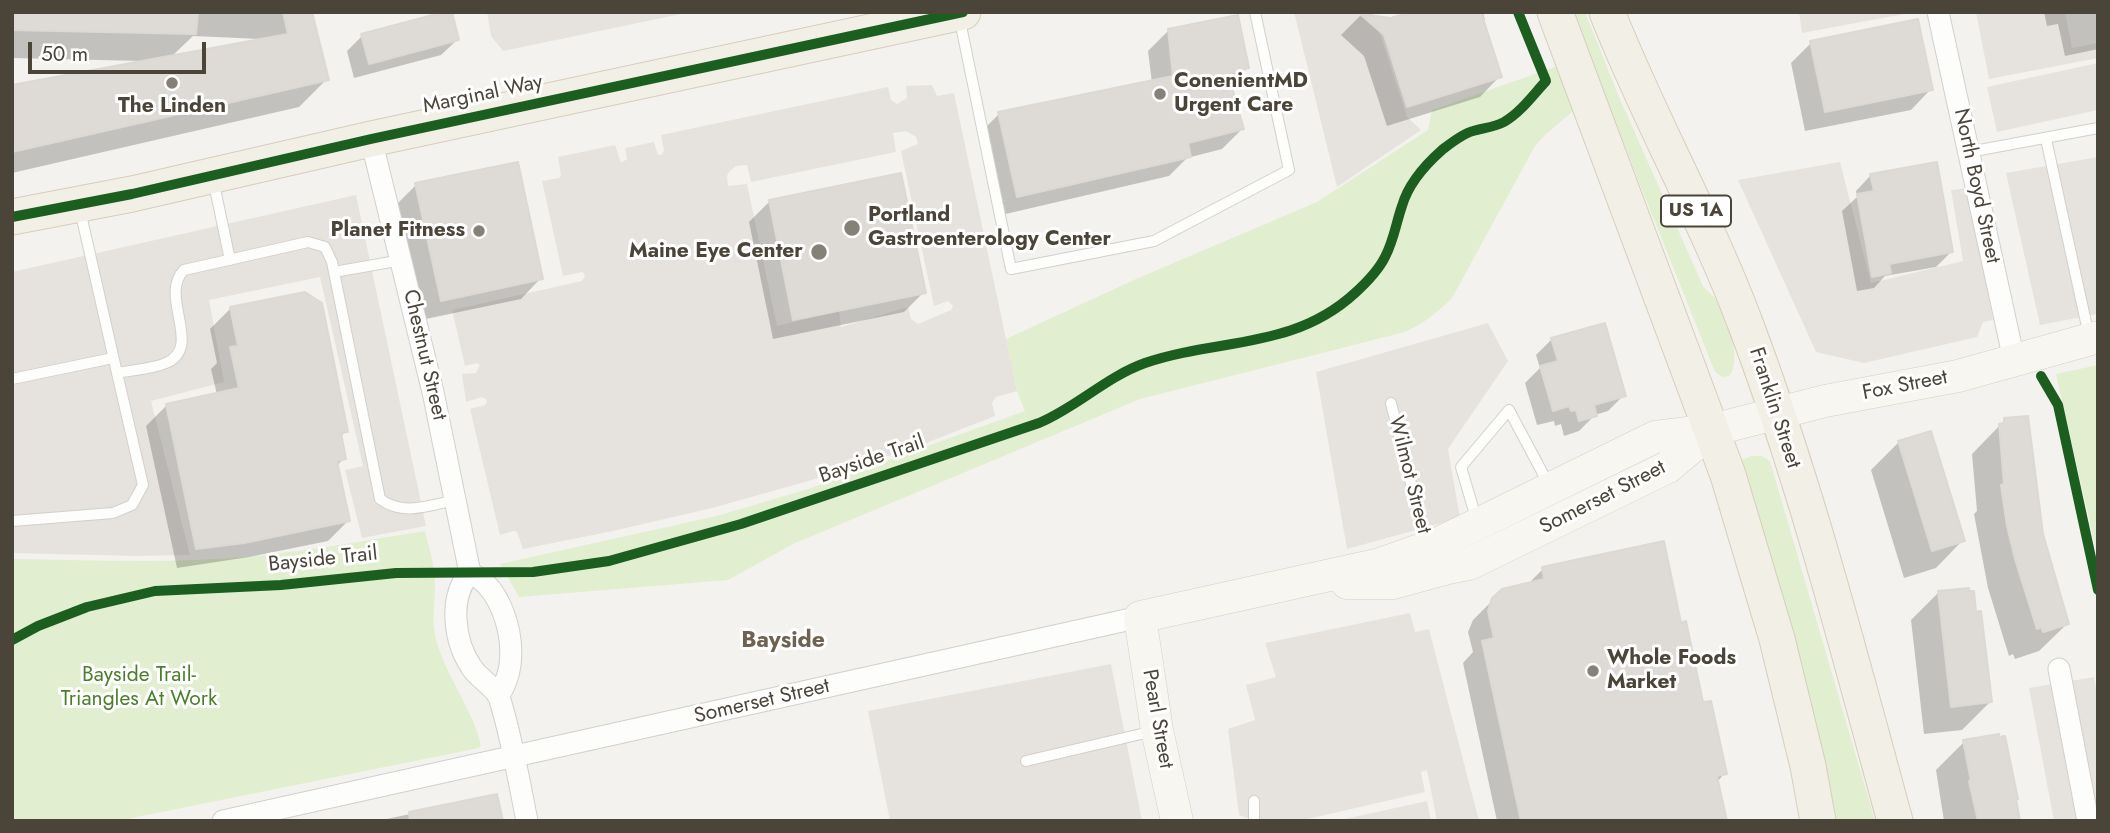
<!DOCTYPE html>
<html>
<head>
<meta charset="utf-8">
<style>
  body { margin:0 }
  #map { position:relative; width:2110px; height:833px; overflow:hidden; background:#f4f2ee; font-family:Jost,sans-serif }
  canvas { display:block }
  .frame { position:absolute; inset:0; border:14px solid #4b4439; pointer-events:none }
  .scale { position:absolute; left:28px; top:42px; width:178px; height:32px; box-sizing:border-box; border:4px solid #4b4439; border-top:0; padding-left:9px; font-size:21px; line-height:24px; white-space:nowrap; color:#4b4439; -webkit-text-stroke:5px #fff; paint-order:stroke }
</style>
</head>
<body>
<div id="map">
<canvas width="2110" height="833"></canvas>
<div class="frame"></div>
<div class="scale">50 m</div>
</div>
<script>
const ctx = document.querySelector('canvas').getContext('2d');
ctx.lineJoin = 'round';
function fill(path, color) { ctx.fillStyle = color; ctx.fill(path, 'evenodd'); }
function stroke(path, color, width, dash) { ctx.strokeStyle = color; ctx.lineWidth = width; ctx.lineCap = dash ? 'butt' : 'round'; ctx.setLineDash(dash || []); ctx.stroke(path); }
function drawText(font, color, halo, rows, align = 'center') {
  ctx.font = font + ' Jost,sans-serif'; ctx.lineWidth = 6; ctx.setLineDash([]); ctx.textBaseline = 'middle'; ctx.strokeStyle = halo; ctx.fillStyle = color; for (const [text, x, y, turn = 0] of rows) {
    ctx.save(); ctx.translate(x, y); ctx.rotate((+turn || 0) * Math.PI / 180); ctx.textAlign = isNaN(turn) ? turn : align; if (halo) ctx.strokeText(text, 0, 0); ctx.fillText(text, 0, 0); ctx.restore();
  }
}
fill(new Path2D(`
  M 1571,12 L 1585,12 L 1619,97 L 1703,286 C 1707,291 1714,296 1718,302 C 1729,317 1742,362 1729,376 L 1722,377 L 1715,372 Z
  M 1572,61 L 1586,100 L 1545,135 L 1535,146 L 1452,298 C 1437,313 1424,323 1405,332 L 1140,399 L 793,544 L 728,580 L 519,597 L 500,564 L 717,516 L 808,489 L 1025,411 L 1017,391 L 1006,339 L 1136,279 L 1317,202 L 1428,130 L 1432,110 Z
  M 2098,365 L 2098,558 L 2056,374 Z
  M 1751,456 L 1762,456 L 1770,461 L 1875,821 L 1834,821 L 1739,461 Z
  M 425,531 C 429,548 435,566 435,585 C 435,603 431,620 436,639 C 446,677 472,707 481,745 L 479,748 L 117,821 L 12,821 L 12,559 C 94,560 175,564 257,556 C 313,550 369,540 425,531 Z`), '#e1eecf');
fill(new Path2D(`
  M 487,12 L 691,12 L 503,51 L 491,36 Z
  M 1294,12 L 1373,12 L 1407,117 L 1421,130 L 1337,187 Z
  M 1799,12 L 1915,12 L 1802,33 Z
  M 1976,12 L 2065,12 L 2072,48 L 2098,43 L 2098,58 L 1989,79 Z
  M 2098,63 L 2098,110 L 1997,132 L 1987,87 Z
  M 932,85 L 937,96 L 954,93 L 1017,391 L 996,397 L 992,403 L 995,416 L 908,450 L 805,482 L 712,508 L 613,531 L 523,549 L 517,532 L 513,531 L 500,535 L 470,409 L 485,405 L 487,402 L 486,399 L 482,397 L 466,402 L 462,374 L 476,373 L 480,365 L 477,363 L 465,366 L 452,310 L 582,281 L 585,276 L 583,272 L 563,276 L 542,181 L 559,178 L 561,175 L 558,157 L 615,145 L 621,163 L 627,159 L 625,148 L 654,142 L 658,155 L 661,155 L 664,151 L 661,135 L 888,87 L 891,100 L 897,104 L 907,98 L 906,86 ZM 906,131 L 916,137 L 918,144 L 901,151 L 934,306 L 948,301 L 953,306 L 951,310 L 918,324 L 911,319 L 908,307 L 841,327 L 839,311 L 777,326 L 747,184 L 728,186 L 727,176 L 729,172 L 736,166 L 747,165 L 751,182 L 896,152 L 893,133 Z
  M 2098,157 L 2098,314 L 2040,325 L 2006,173 Z
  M 1840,162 L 1871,283 L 1963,261 L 1951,190 L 1970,188 L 1993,320 L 1983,322 L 1977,337 L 1864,363 L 1816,352 L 1738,180 Z
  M 356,195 L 426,526 L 362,538 L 345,470 L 363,466 L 320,277 L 209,300 L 224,382 L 151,401 L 190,555 L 137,556 L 12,553 L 12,272 Z
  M 1488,323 L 1508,361 L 1448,449 L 1460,518 L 1347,549 L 1316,372 Z
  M 1410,613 L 1415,632 L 1429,629 L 1479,821 L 1437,821 L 1427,770 L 1421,772 L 1425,792 L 1299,821 L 1255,821 L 1239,815 L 1228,729 L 1255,720 L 1246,685 L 1276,677 L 1265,643 Z
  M 1111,664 L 1142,821 L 890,821 L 868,711 Z
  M 2094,677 L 2098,700 L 2098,821 L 2054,821 L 2029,688 Z
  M 1427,801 L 1431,821 L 1336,821 Z`), '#e6e3df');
fill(new Path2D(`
  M 12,12 L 310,12 L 327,79 L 299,107 L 12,173 L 12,87 L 143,61 L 12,58 ZM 193,36 L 260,39 L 260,40 L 171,57 Z
  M 1416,12 L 1483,12 L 1485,20 L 1483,22 L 1500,76 L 1480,97 L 1387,126 L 1364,56 L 1341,35 L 1360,16 L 1391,20 Z
  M 2044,12 L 2098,12 L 2098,49 L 2065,56 L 2058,24 L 2047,26 Z
  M 1169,30 L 1247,67 L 1230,85 L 1242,129 L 1222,149 L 1187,158 L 1169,176 L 997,216 L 979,134 L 999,114 L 1152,83 L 1148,51 Z
  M 362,36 L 457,40 L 441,55 L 354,78 L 347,51 Z
  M 1811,43 L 1931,89 L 1911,110 L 1805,131 L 1791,63 Z
  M 1871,175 L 1951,252 L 1936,267 L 1885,276 L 1874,288 L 1857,291 L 1842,211 L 1857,197 L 1856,191 Z
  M 416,185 L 541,278 L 521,299 L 421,320 L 396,205 Z
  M 769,202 L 924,292 L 904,312 L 773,339 L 749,222 Z
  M 304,294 L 346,431 L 340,437 L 345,458 L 336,466 L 348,521 L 328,541 L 249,557 L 177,568 L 146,426 L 166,406 L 217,395 L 211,369 L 217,363 L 210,329 L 230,309 Z
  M 1552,339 L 1624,395 L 1608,411 L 1595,415 L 1579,431 L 1564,436 L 1561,424 L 1555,426 L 1554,421 L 1537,425 L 1525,383 L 1540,368 L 1536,355 Z
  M 2005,420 L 2067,624 L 2039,651 L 2015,659 L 2013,654 L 2009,656 L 1988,588 L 1974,514 L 1977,511 L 1972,454 Z
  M 1899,442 L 1963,540 L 1936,568 L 1904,578 L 1871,470 Z
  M 1543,569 L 1680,625 L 1725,773 L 1717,782 L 1725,821 L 1497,821 L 1463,663 L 1473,652 L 1468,632 L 1473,620 L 1503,590 L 1527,585 Z
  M 1939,592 L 1990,702 L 1962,730 L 1924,734 L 1911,620 Z
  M 2003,738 L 2020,821 L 1944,821 L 1936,770 L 1964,742 Z
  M 496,796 L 501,821 L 377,821 Z`), '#0003');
const building = new Path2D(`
  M 12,12 L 198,12 L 196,34 L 12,30 Z
  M 283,12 L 312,12 L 329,80 L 12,152 L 12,85 L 288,34 Z
  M 444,12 L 452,12 L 459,40 L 369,64 L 361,34 Z
  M 1410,12 L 1481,12 L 1502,77 L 1407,107 L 1384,35 L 1360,14 L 1391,18 Z
  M 1238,15 L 1249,68 L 1228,74 L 1244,129 L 1188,143 L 1191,157 L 1017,197 L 998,112 L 1173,76 L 1168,29 Z
  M 1918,19 L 1933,90 L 1825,112 L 1810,41 Z
  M 518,162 L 543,279 L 441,301 L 415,183 Z
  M 1937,162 L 1953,252 L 1889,264 L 1891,273 L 1872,277 L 1857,194 L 1874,191 L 1870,174 Z
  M 901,173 L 926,293 L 793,320 L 769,200 Z
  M 305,292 L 322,303 L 348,432 L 341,433 L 346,459 L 337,461 L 350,521 L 244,543 L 196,549 L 166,404 L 239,388 L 230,347 L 238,346 L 230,307 Z
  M 1605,323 L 1626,396 L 1594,405 L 1597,416 L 1579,421 L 1576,410 L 1571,411 L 1569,406 L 1553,411 L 1540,366 L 1558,361 L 1551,338 Z
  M 2028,416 L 2043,534 L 2069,624 L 2043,632 L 2041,627 L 2037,629 L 2015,559 L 2007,526 L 2001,485 L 2004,484 L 1999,424 L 2004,423 L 2004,418 Z
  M 1931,431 L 1965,541 L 1932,551 L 1898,441 Z
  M 1664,541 L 1681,623 L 1686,621 L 1703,702 L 1711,701 L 1727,774 L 1717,776 L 1727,821 L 1521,821 L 1482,641 L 1494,638 L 1488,611 L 1492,598 L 1502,589 L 1544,579 L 1542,567 Z
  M 1969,588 L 1969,591 L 1974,591 L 1976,612 L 1981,611 L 1992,702 L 1951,707 L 1938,591 Z
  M 1999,734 L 1999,737 L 2005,736 L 2018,799 L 2016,799 L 2020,821 L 1978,821 L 1969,781 L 1971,781 L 1963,740 Z
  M 497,794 L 503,821 L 410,821 L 409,812 Z`);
fill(building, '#dedbd6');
stroke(building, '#dcd9d4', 2);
const lane = new Path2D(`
  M 959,16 L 1011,269 L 1154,241 L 1289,170 L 1255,12
  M 2046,139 L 2089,336
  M 1969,152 L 2098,128
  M 213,179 L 230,260
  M 80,210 L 117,373 C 133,370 152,369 166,363 C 204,347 158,296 184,270 L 308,242 L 325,247 L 332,262 L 380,499 C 403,516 428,506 455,500
  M 334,272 L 402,260
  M 12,379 L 113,358
  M 1391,403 L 1426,544
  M 12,521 L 113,513 L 132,505 L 143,485 L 117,373
  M 1477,521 L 1461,467 L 1509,410 L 1549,485
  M 1026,761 L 1154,731
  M 1254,821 L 1254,801`);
const street = new Path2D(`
  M 1938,12 L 2014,360
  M 371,139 L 433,392 L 470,573
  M 470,573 C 448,597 454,642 472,668 C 479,679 497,688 500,700 C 512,739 519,781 527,821
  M 470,573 C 501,587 514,633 510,665 C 509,676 504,686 499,696
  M 2059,669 L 2088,821
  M 223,821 L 1140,617`);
const secondary = new Path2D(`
  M 1347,583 L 1393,583 L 1448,568 L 1469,564 L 1668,467 L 1712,430
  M 1177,821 L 1157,730 L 1140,617 L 1380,564 L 1439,543 L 1655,437 L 1712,430 L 1825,401 L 1958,376 L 2098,337`);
const primary = new Path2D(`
  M 1555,12 L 1728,475 L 1777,639 L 1808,766 L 1818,821
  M 1607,12 C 1649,119 1707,220 1747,328 C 1807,488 1850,656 1895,821
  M 12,217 L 132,194 L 371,139 L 963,12`);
stroke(lane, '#d2d0cb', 12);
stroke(street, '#d2d0cb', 23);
stroke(secondary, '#d3cfc5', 33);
stroke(primary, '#d6cebb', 37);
stroke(lane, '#fdfdfc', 10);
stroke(street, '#fdfdfc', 21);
stroke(secondary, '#f7f6f1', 32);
stroke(primary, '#f2efe6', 35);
stroke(new Path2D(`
  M 12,217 L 132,194 L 371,139 L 963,12
  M 2041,376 L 2058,405 L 2098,590
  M 12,640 L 38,626 L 87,607 L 155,591 L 281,585 L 396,573 L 533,572 L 609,561 L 741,524 L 1039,423 C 1077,407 1106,377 1145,363 C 1218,338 1293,350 1355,293 C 1366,283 1378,271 1385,257 C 1394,240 1396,223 1402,206 C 1408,185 1425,165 1442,150 C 1451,143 1462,134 1473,131 C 1483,128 1495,127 1504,122 C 1521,112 1533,95 1546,81 L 1518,12`), '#1b5e20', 10);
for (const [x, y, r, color] of [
  [172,83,7,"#868178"],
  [1160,94,7,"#868178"],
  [852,228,9,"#868178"],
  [479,231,7,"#868178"],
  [819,252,9,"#868178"],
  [1593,671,7,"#868178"]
]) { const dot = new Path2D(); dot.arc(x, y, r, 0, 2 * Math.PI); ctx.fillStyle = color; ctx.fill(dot); stroke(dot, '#fff', 2.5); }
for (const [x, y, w] of [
  [1696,211,70]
]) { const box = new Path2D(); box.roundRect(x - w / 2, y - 15.5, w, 31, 5); ctx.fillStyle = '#fff'; ctx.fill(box); stroke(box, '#4b4439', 2); }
drawText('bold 19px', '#4b4439', null, [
  ["US 1A",1696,211]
]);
drawText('bold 21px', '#4b4439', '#fff', [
  ["ConenientMD",1174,82],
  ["Urgent Care",1174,106],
  ["The Linden",172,107,"center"],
  ["Portland",868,216],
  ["Gastroenterology Center",868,240],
  ["Planet Fitness",465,231,"right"],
  ["Maine Eye Center",803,252,"right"],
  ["Whole Foods",1607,659],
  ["Market",1607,683]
], 'left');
drawText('21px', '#4b4439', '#fff', [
  ["Marginal Way",483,95,-12],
  ["North Boyd Street",1976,186,78],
  ["Chestnut Street",424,355,77],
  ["Fox Street",1905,386,-11],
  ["Franklin Street",1774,408,72],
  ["Bayside Trail",872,460,-19],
  ["Wilmot Street",1409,475,76],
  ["Somerset Street",1603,498,-27],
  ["Bayside Trail",323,560,-6],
  ["Somerset Street",762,702,-13],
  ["Pearl Street",1157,719,80]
]);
drawText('21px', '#4a7f2a', '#fff', [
  ["Bayside Trail-",139,676],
  ["Triangles At Work",139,700]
]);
drawText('bold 23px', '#6e6250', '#fff', [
  ["Bayside",783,641]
]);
</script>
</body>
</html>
